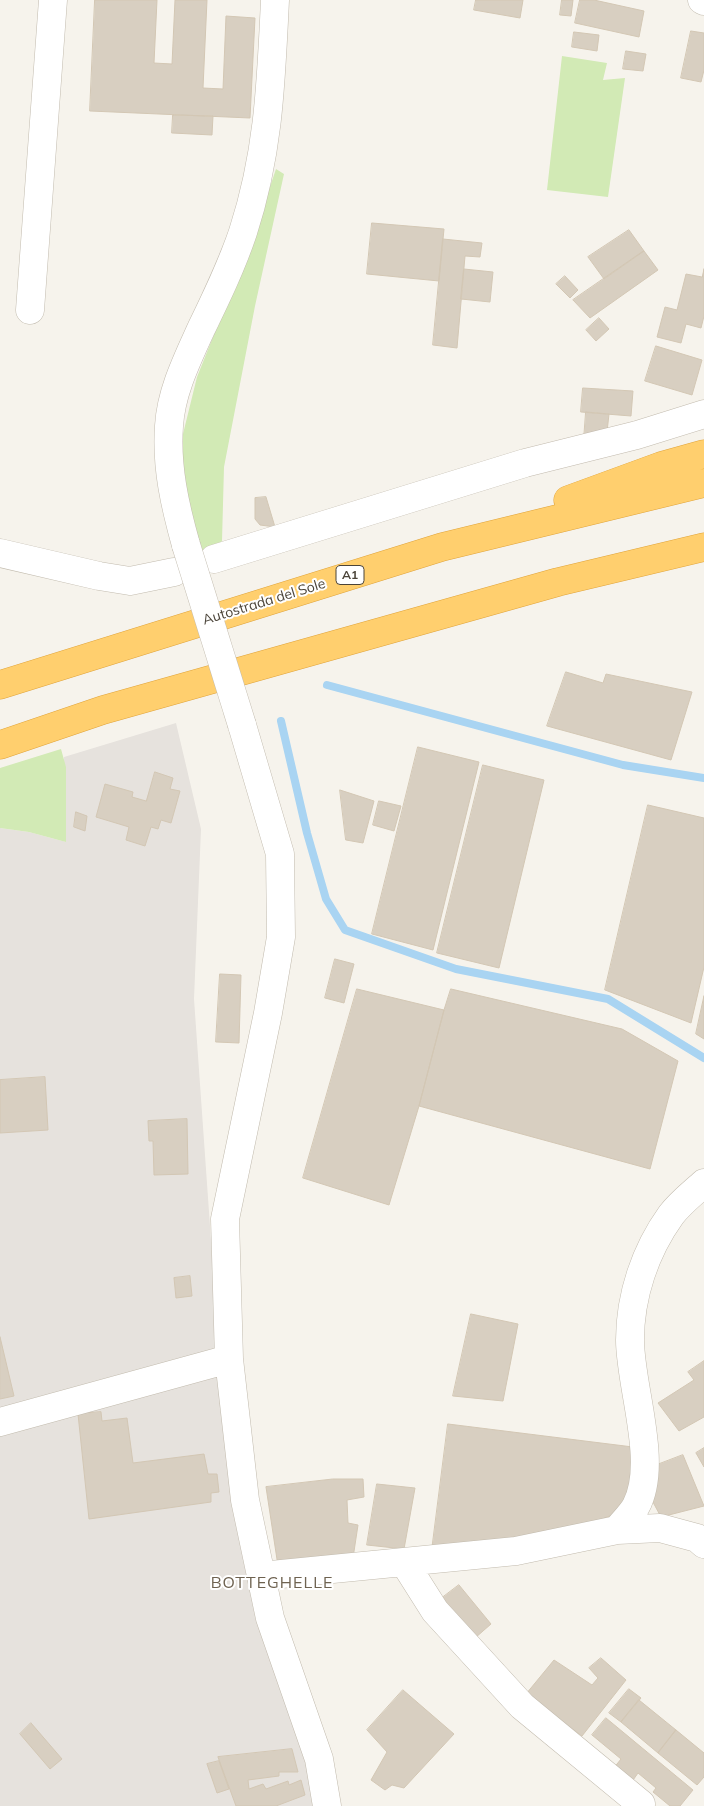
<!DOCTYPE html>
<html>
<head>
<meta charset="utf-8">
<style>
  body { margin:0 }
  canvas { display:block; background:#f6f3ec }
</style>
</head>
<body>
<canvas width="704" height="1806"></canvas>
<script>
const ctx = document.querySelector('canvas').getContext('2d');
ctx.lineJoin = 'round';
function fill(path, color) { ctx.fillStyle = color; ctx.fill(path, 'evenodd'); }
function stroke(path, color, width, dash) { ctx.strokeStyle = color; ctx.lineWidth = width; ctx.lineCap = dash ? 'butt' : 'round'; ctx.setLineDash(dash || []); ctx.stroke(path); }
function drawText(font, color, halo, rows, align = 'center') {
  ctx.font = font + ' Mulish,sans-serif'; ctx.lineWidth = 4; ctx.setLineDash([]); ctx.textBaseline = 'middle'; ctx.strokeStyle = halo; ctx.fillStyle = color; for (const [text, x, y, turn = 0] of rows) {
    ctx.save(); ctx.translate(x, y); ctx.rotate((+turn || 0) * Math.PI / 180); ctx.textAlign = isNaN(turn) ? turn : align; if (halo) ctx.strokeText(text, 0, 0); ctx.fillText(text, 0, 0); ctx.restore();
  }
}
fill(new Path2D(`
  M 176,723 L 201,829 L 194,999 L 225,1439 L 307,1758 L 314,1806 L 0,1806 L 0,828 L 29,832 L 66,842 L 64,757 Z`), '#e6e2dd');
fill(new Path2D(`
  M 562,56 L 607,63 L 603,80 L 625,78 L 608,197 L 547,190 Z
  M 276,169 L 284,174 L 255,306 L 224,467 L 222,541 L 213,549 L 200,552 L 184,487 L 182,438 L 197,377 L 252,240 Z
  M 61,749 L 66,767 L 66,842 L 29,832 L 0,828 L 0,768 Z`), '#d2eab5');
stroke(new Path2D(`
  M 327,685 L 623,765 L 704,778
  M 281,721 L 307,833 L 326,899 L 345,930 L 456,969 L 608,999 L 704,1058`), '#a9d4f2', 8);
const building = new Path2D(`
  M 95,0 L 157,0 L 154,63 L 172,64 L 175,0 L 207,0 L 203,88 L 223,89 L 226,16 L 255,18 L 250,118 L 90,111 Z
  M 476,0 L 523,0 L 520,18 L 474,10 Z
  M 562,0 L 573,0 L 571,16 L 560,15 Z
  M 580,0 L 594,0 L 644,11 L 639,37 L 575,23 Z
  M 691,31 L 704,33 L 704,70 L 701,82 L 681,78 Z
  M 574,32 L 599,35 L 597,51 L 572,47 Z
  M 626,51 L 646,54 L 643,71 L 623,69 Z
  M 173,115 L 213,116 L 212,135 L 172,133 Z
  M 372,223 L 444,229 L 439,281 L 367,274 Z
  M 629,230 L 644,251 L 604,279 L 588,257 Z
  M 443,239 L 482,243 L 480,257 L 465,256 L 457,348 L 433,345 Z
  M 644,251 L 658,270 L 590,318 L 573,300 Z
  M 464,269 L 493,272 L 490,302 L 461,299 Z
  M 704,269 L 704,316 L 701,328 L 686,324 L 681,343 L 657,337 L 665,307 L 677,310 L 686,274 L 702,277 Z
  M 565,276 L 578,290 L 570,298 L 556,284 Z
  M 599,318 L 609,329 L 596,341 L 586,330 Z
  M 656,346 L 702,360 L 692,395 L 645,381 Z
  M 583,388 L 633,391 L 631,416 L 581,412 Z
  M 586,412 L 609,414 L 607,432 L 584,439 Z
  M 266,497 L 275,527 L 260,525 L 255,519 L 255,498 Z
  M 566,672 L 603,683 L 606,674 L 692,692 L 671,760 L 547,726 Z
  M 418,747 L 479,762 L 433,950 L 372,934 Z
  M 483,765 L 544,780 L 499,968 L 437,953 Z
  M 155,772 L 173,778 L 170,789 L 180,791 L 171,823 L 161,820 L 158,829 L 151,827 L 145,846 L 126,840 L 129,827 L 96,817 L 105,784 L 133,792 L 132,797 L 146,801 Z
  M 340,790 L 374,801 L 363,843 L 346,840 Z
  M 379,801 L 401,806 L 394,831 L 373,825 Z
  M 648,805 L 704,818 L 704,967 L 691,1023 L 605,990 Z
  M 76,812 L 87,816 L 85,831 L 74,827 Z
  M 335,959 L 354,964 L 344,1003 L 325,998 Z
  M 220,974 L 241,975 L 239,1043 L 216,1042 Z
  M 357,989 L 444,1010 L 419,1106 L 389,1205 L 303,1178 Z
  M 451,989 L 622,1029 L 678,1061 L 650,1169 L 419,1106 L 444,1010 Z
  M 704,996 L 704,1039 L 696,1034 Z
  M 45,1077 L 48,1130 L 0,1133 L 0,1080 Z
  M 187,1119 L 188,1174 L 154,1175 L 153,1141 L 149,1141 L 148,1121 Z
  M 190,1276 L 192,1296 L 176,1298 L 174,1278 Z
  M 471,1314 L 518,1324 L 503,1401 L 453,1396 Z
  M 0,1337 L 14,1396 L 0,1399 Z
  M 704,1361 L 704,1417 L 679,1431 L 658,1403 L 694,1380 L 688,1372 Z
  M 101,1412 L 102,1421 L 127,1418 L 133,1463 L 204,1454 L 208,1474 L 217,1474 L 219,1492 L 211,1493 L 211,1502 L 89,1519 L 78,1414 Z
  M 448,1424 L 633,1447 L 634,1471 L 627,1495 L 612,1515 L 590,1524 L 523,1540 L 432,1550 Z
  M 704,1448 L 704,1467 L 696,1453 Z
  M 683,1455 L 704,1506 L 661,1517 L 647,1491 L 654,1466 Z
  M 333,1479 L 363,1479 L 364,1497 L 347,1500 L 348,1523 L 358,1525 L 353,1558 L 278,1566 L 266,1487 Z
  M 377,1484 L 415,1488 L 404,1549 L 367,1545 Z
  M 459,1585 L 491,1624 L 475,1638 L 442,1598 Z
  M 601,1658 L 626,1680 L 582,1736 L 526,1694 L 554,1660 L 592,1685 L 598,1678 L 589,1668 Z
  M 629,1689 L 641,1698 L 621,1722 L 609,1713 Z
  M 403,1690 L 454,1734 L 404,1788 L 392,1785 L 385,1790 L 371,1780 L 387,1752 L 367,1730 Z
  M 639,1700 L 676,1730 L 658,1753 L 621,1722 Z
  M 606,1718 L 693,1790 L 680,1806 L 670,1806 L 653,1792 L 656,1788 L 638,1773 L 631,1783 L 613,1769 L 621,1759 L 592,1735 Z
  M 31,1723 L 62,1759 L 50,1769 L 20,1734 Z
  M 676,1730 L 704,1753 L 704,1777 L 697,1785 L 658,1753 Z
  M 292,1749 L 298,1772 L 279,1772 L 279,1776 L 248,1780 L 249,1789 L 263,1784 L 266,1789 L 288,1781 L 289,1785 L 301,1780 L 305,1795 L 276,1806 L 236,1806 L 218,1757 Z
  M 219,1761 L 229,1789 L 217,1793 L 207,1764 Z`);
fill(building, '#d8cfc1');
stroke(building, '#d3c7b4', 1);
const minor = new Path2D(`
  M 702,0 L 704,1
  M 30,310 L 53,0
  M 186,545 C 175,506 166,467 169,426 C 171,392 187,360 201,329 C 216,298 232,265 243,232 C 269,152 271,82 275,0
  M 0,553 L 99,576 L 130,581 L 174,572
  M 214,559 L 525,463 L 637,435 L 704,414
  M 242,725 L 280,854 L 281,937 L 268,1013 L 225,1219 L 229,1359 L 245,1500 L 270,1618 L 319,1759 L 327,1806
  M 0,1422 L 229,1359
  M 617,1530 C 623,1522 632,1514 636,1506 C 659,1463 630,1387 630,1340 C 630,1296 645,1251 671,1215 C 680,1203 693,1193 704,1183
  M 404,1562 L 435,1611 L 522,1706 L 641,1804
  M 261,1576 L 516,1551 L 617,1530 L 660,1528 L 697,1538 L 704,1544`);
const highway = new Path2D(`
  M 568,500 L 661,466 L 704,454
  M 0,685 L 442,547 L 704,483
  M 0,745 L 103,710 L 558,582 L 704,547`);
stroke(minor, '#c2bbae', 29);
stroke(highway, '#e0a43c', 29);
stroke(minor, '#fff', 28);
stroke(highway, '#ffcf6e', 28);
const minorBridge = new Path2D(`
  M 186,545 L 242,725`);
stroke(minorBridge, '#c2bbae', 29, []);
stroke(minorBridge, '#fff', 28);
for (const [x, y, w] of [
  [350,575,28]
]) { const box = new Path2D(); box.roundRect(x - w / 2, y - 9.5, w, 19, 4); ctx.fillStyle = '#fff'; ctx.fill(box); stroke(box, '#4b4439', 1); }
drawText('bold 12px', '#4b4439', null, [
  ["A1",350,575]
]);
drawText('14px', '#4b4439', '#fff', [
  ["Autostrada del Sole",264,602,-17]
]);
ctx.letterSpacing = '1px';
drawText('16px', '#6e6250', '#fff', [
  ["BOTTEGHELLE",272,1583]
]);
ctx.letterSpacing = '0px';
</script>
</body>
</html>
